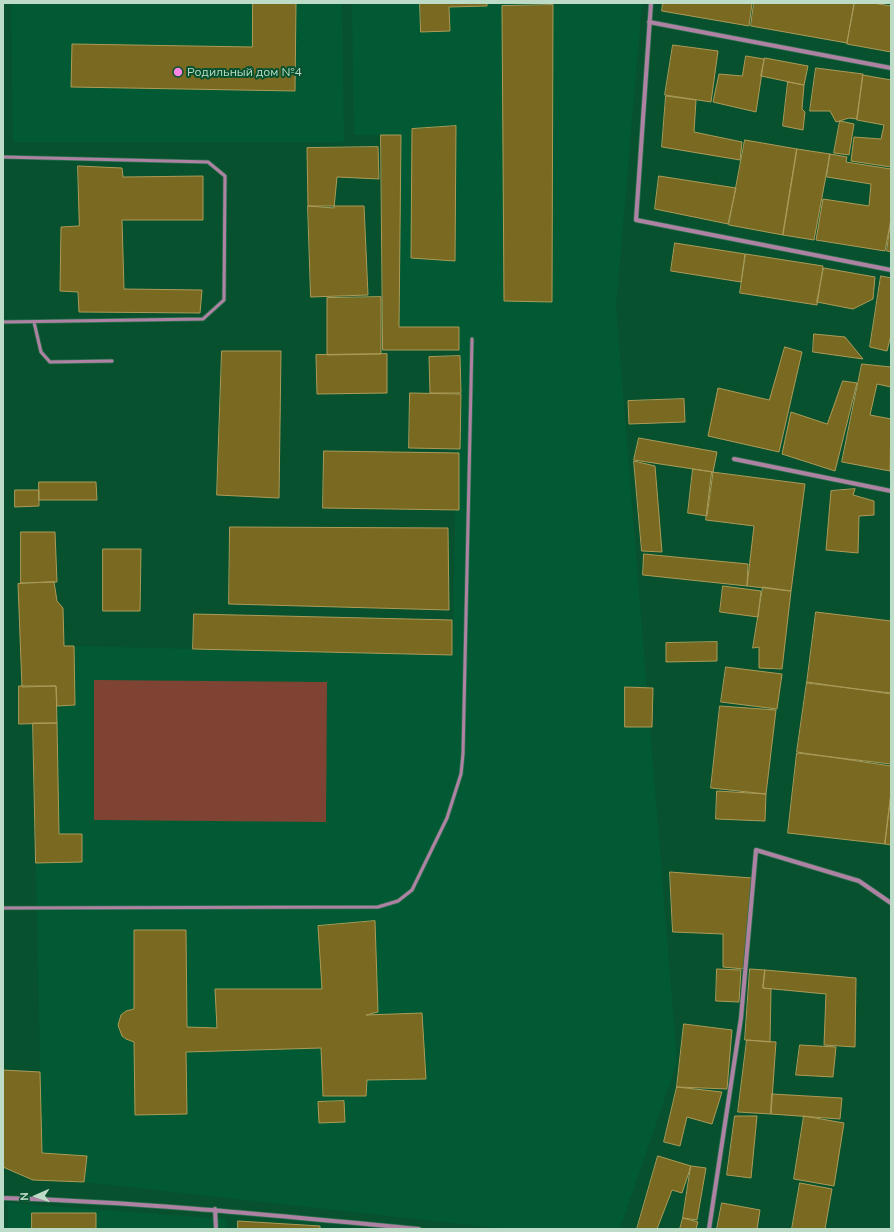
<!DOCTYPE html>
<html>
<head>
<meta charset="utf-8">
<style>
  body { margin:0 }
  #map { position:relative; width:894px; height:1232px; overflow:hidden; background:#08512f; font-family:Mulish,sans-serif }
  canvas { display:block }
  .frame { position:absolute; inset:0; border:4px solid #bddcc7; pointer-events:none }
  .north { position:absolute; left:16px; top:1176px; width:40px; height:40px; -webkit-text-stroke:3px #08512f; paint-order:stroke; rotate:268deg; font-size:11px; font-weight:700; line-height:16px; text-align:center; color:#bddcc7 }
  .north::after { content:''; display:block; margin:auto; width:14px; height:18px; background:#bddcc7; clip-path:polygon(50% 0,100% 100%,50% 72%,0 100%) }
</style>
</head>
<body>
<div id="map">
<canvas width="894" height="1232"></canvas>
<div class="frame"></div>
<div class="north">N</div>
</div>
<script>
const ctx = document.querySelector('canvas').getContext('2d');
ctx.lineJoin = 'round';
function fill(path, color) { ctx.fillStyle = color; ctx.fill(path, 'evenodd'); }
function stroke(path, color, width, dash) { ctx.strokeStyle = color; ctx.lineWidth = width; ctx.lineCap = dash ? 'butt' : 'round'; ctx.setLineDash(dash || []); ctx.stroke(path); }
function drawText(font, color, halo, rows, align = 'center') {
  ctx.font = font + ' Mulish,sans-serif'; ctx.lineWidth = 4; ctx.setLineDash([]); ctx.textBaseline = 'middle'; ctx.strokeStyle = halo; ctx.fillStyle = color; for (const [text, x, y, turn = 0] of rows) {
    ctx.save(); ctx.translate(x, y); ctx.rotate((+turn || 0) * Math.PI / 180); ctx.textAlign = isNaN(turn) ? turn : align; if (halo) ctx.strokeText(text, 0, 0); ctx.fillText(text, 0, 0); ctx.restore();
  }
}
fill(new Path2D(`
  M 11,3 L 342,3 L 344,142 L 13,142 Z
  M 352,3 L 642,3 L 616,307 L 677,1062 L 620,1229 L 506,1229 L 84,1182 L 87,1156 L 42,1153 L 33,723 L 57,723 L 57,706 L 75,705 L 74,646 L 452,655 L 459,350 L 383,350 L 381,135 L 354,135 Z
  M 8,1203 L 225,1219 L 227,1229 L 8,1229 Z`), '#015a33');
fill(new Path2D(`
  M 94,680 L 327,682 L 326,822 L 94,820 Z`), '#7e4333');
const building = new Path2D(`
  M 253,3 L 296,3 L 295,91 L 71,87 L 72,44 L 252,47 Z
  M 420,3 L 487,3 L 487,6 L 449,7 L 450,31 L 421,32 Z
  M 663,3 L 752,3 L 749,26 L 662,11 Z
  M 754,3 L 854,3 L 847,43 L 751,26 Z
  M 855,3 L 873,3 L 891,6 L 891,52 L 847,44 Z
  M 553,5 L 552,302 L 504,301 L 502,6 Z
  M 673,45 L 718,51 L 711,102 L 665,95 Z
  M 746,56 L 764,59 L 756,112 L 713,102 L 719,74 L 742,76 Z
  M 765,58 L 808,66 L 804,85 L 761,76 Z
  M 816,68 L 863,74 L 857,119 L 849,118 L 836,122 L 830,111 L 810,111 Z
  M 863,75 L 891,80 L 891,167 L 851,161 L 854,137 L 881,139 L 884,125 L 857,120 Z
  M 788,82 L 804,85 L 802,109 L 805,112 L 803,130 L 783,126 Z
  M 666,96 L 696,100 L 694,132 L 742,142 L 740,160 L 662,147 Z
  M 840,121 L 854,124 L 849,155 L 834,153 Z
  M 456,126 L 455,261 L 411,258 L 412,129 Z
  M 381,135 L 401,135 L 399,327 L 459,327 L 459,350 L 383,350 Z
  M 745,140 L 797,149 L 783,235 L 729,225 Z
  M 378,147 L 379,179 L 337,177 L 334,208 L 308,206 L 307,148 Z
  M 797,149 L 830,154 L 814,240 L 783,235 Z
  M 830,154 L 847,157 L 846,162 L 891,169 L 891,219 L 885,251 L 816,240 L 823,199 L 869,206 L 871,184 L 827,177 Z
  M 78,166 L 122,168 L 123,177 L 203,176 L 203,220 L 122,220 L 124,289 L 202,290 L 200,313 L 79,312 L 78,292 L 60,291 L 61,227 L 79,226 Z
  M 659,176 L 736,188 L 728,224 L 655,209 Z
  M 308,206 L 364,206 L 368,295 L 311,297 Z
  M 891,219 L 891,252 L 887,251 Z
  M 675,243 L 745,254 L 741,282 L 671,271 Z
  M 746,254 L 823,266 L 817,305 L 740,293 Z
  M 824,268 L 875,277 L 873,299 L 853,309 L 817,302 Z
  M 881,276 L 891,278 L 891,335 L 887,351 L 870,347 Z
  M 381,297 L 381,354 L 327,355 L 327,298 Z
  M 814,334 L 845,337 L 863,359 L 813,352 Z
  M 785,347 L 802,352 L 779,452 L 708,436 L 718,388 L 769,400 Z
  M 222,351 L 281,351 L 279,498 L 217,495 Z
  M 387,354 L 387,393 L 317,394 L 316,355 Z
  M 460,356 L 461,393 L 430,393 L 429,357 Z
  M 862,364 L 891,367 L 891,387 L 877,384 L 870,415 L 891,419 L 890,471 L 842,462 Z
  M 843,381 L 857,383 L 835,471 L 782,454 L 791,412 L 827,424 Z
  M 410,393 L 461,394 L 460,449 L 409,448 Z
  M 684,399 L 685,422 L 629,424 L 628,401 Z
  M 639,438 L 717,452 L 713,472 L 634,460 Z
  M 324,451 L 459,453 L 459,510 L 323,508 Z
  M 634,461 L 655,466 L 662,552 L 642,551 Z
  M 693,469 L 713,472 L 707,516 L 688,513 Z
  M 712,472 L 805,484 L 791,591 L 747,586 L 754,526 L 706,520 Z
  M 39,482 L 96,482 L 97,500 L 39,500 Z
  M 855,489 L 853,495 L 874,501 L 874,515 L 859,516 L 858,553 L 826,550 L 831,491 Z
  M 15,490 L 39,490 L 39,506 L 15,507 Z
  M 230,527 L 448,528 L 449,610 L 229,604 Z
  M 21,532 L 55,532 L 57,582 L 21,583 Z
  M 103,549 L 141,549 L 140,611 L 103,611 Z
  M 644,554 L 748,564 L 747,586 L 643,575 Z
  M 54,582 L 57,601 L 63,608 L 64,646 L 74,646 L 75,705 L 57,706 L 56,686 L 22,687 L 18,584 Z
  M 723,586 L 761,591 L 758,617 L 720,612 Z
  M 763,587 L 791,591 L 782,669 L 759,668 L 759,647 L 753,648 Z
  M 816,612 L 891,621 L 891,693 L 807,683 Z
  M 194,614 L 452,620 L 452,655 L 193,649 Z
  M 717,642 L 717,661 L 666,662 L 666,643 Z
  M 726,667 L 782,674 L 777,709 L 721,702 Z
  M 807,682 L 891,694 L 891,766 L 797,752 Z
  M 19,686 L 56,686 L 57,723 L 19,724 Z
  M 625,687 L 653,688 L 652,727 L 625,727 Z
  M 720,706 L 776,710 L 766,794 L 711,788 Z
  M 33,723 L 57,723 L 59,834 L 82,834 L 82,862 L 36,863 Z
  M 797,753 L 891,764 L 891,792 L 885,844 L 788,833 Z
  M 717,791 L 766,794 L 765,821 L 716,819 Z
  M 891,794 L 891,845 L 885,844 Z
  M 670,872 L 752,878 L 744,969 L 723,967 L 723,934 L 673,932 Z
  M 375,921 L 378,1012 L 366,1015 L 422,1013 L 426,1079 L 367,1080 L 366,1096 L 323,1096 L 321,1048 L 186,1052 L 187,1114 L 135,1115 L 134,1042 L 126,1039 L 122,1036 L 118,1025 L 121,1015 L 126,1011 L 134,1009 L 134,930 L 186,930 L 187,1027 L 217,1028 L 215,989 L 322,989 L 318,926 Z
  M 717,969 L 741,970 L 739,1002 L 716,1001 Z
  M 750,969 L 765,970 L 763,988 L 771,989 L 770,1042 L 745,1040 Z
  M 765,970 L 856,978 L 855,1047 L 824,1045 L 826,994 L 763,988 Z
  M 684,1024 L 732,1030 L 727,1089 L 677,1087 Z
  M 747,1040 L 776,1042 L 771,1114 L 738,1112 Z
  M 800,1045 L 836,1047 L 833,1077 L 796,1075 Z
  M 3,1070 L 40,1072 L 42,1153 L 87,1156 L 84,1182 L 33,1180 L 3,1167 Z
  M 677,1087 L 722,1092 L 712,1124 L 687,1117 L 680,1146 L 664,1142 Z
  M 772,1094 L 842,1098 L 840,1119 L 771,1114 Z
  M 344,1101 L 345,1122 L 319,1123 L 318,1102 Z
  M 735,1116 L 757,1116 L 751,1178 L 727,1175 Z
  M 804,1116 L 844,1123 L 834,1186 L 794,1179 Z
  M 658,1156 L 691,1166 L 682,1193 L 672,1190 L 657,1229 L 637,1229 Z
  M 691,1166 L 706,1168 L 697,1220 L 683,1218 Z
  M 800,1183 L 832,1189 L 825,1229 L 792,1229 Z
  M 722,1203 L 760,1210 L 757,1229 L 717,1229 Z
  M 32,1213 L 96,1213 L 96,1229 L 32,1229 Z
  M 683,1218 L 698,1222 L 696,1229 L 680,1229 Z
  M 238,1221 L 320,1226 L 320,1229 L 238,1229 Z`);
fill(building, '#796921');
stroke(building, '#ab9b58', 1);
const service = new Path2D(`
  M 3,157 L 208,162 L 225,176 L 224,300 L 203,319 L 3,322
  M 34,322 L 41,352 L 50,362 L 112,361
  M 3,908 L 378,907 L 398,901 L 412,890 L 447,818 L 461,774 L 463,754 L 472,339`);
const minor = new Path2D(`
  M 651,3 L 636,220 L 891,270
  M 649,22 L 891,68
  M 734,459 L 891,491
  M 3,1198 C 142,1202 281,1216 419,1229
  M 215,1209 L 216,1229
  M 709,1229 L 741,1018 L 756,850 L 859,881 L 891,903`);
stroke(service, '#307050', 4.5);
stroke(minor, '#307050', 5.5);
stroke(service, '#ae82a2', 3);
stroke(minor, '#ae82a2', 4);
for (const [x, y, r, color] of [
  [178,72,5,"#fd86e2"]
]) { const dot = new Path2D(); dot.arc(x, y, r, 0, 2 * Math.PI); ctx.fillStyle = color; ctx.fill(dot); stroke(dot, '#08512f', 1.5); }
drawText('12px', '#bddcc7', '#08512f', [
  ["Родильный дом №4",187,72]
], 'left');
</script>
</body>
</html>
